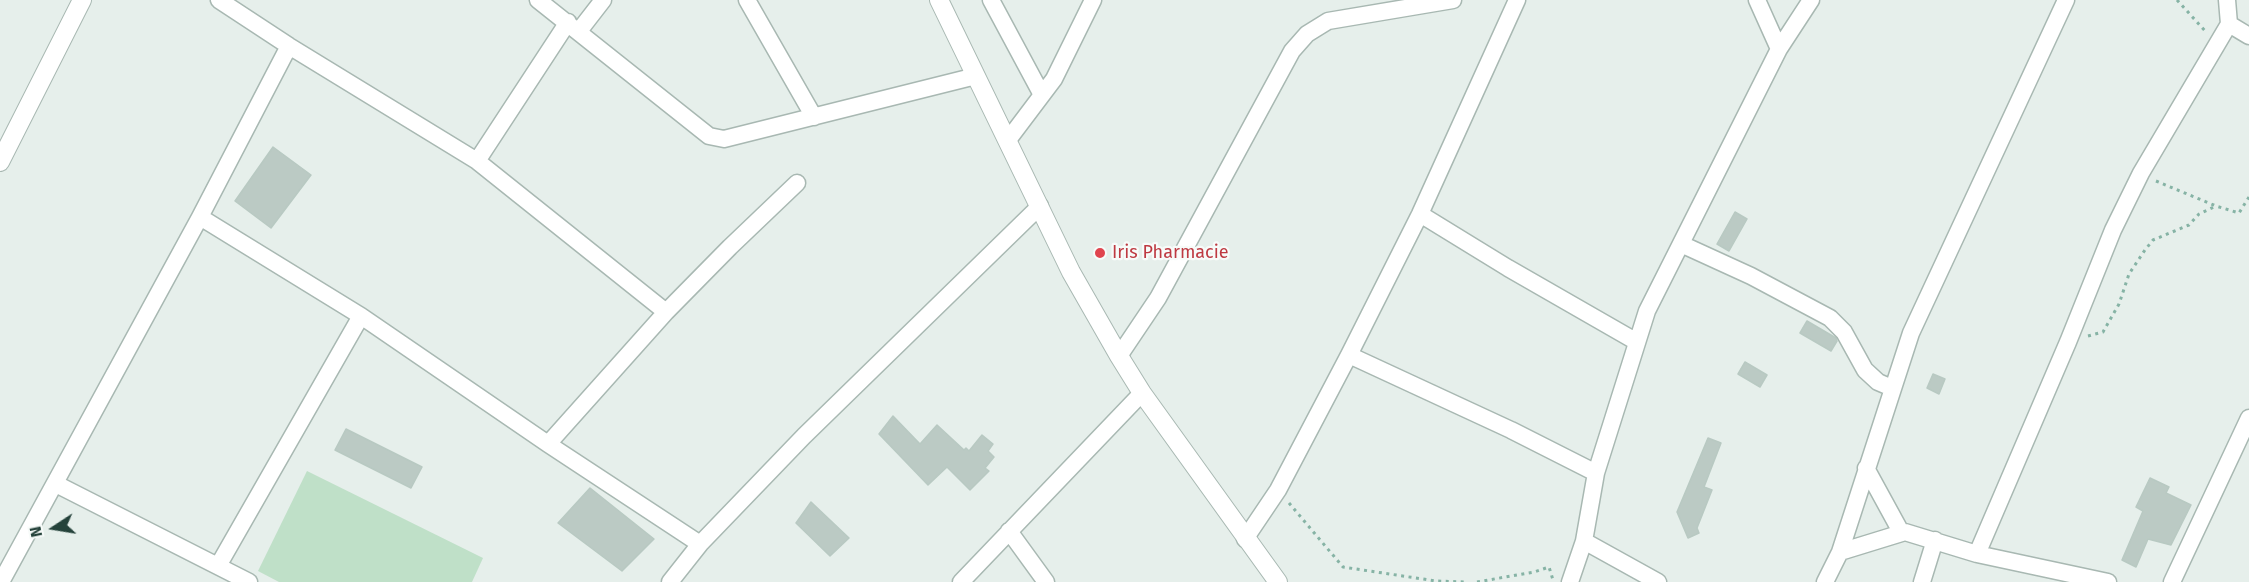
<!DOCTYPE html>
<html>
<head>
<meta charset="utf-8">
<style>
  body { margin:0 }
  #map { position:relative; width:2249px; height:582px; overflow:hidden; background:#e6efeb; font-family:"Fira Sans",sans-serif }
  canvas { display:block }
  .north { position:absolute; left:24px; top:498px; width:60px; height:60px; -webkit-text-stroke:4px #f7fbf9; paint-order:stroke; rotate:258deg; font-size:16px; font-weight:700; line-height:24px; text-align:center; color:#24423a }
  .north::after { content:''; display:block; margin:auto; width:21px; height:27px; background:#24423a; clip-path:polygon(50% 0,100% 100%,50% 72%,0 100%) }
</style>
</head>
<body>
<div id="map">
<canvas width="2249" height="582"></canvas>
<div class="north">N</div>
</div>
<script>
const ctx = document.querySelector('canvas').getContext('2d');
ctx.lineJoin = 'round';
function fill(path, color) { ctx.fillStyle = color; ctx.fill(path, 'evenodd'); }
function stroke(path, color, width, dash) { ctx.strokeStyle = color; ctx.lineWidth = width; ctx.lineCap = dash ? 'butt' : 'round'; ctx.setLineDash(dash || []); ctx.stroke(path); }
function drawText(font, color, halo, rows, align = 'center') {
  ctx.font = font + ' "Fira Sans",sans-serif'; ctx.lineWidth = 4.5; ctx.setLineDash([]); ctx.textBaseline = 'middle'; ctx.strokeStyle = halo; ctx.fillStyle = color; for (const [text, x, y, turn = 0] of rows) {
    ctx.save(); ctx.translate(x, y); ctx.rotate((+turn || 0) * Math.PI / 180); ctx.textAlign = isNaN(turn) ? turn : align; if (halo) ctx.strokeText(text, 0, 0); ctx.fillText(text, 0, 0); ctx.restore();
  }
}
fill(new Path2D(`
  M 307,471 L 483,558 L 472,582 L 279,582 L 258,571 Z`), '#bfe0c8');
const building = new Path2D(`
  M 273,147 L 311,175 L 271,228 L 235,201 Z
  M 1735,212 L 1747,219 L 1729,251 L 1717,244 Z
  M 1807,321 L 1836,338 L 1837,341 L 1831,351 L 1800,333 Z
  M 1745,362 L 1767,375 L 1760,387 L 1738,374 Z
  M 1933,374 L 1945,379 L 1939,394 L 1927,388 Z
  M 893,416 L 920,444 L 937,425 L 964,450 L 966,448 L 969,451 L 982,435 L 993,444 L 988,451 L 994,457 L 985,468 L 989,471 L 970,490 L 947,467 L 928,485 L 879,434 Z
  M 346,429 L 422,467 L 411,488 L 335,450 Z
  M 1708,438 L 1721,443 L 1704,487 L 1712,490 L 1697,528 L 1699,533 L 1688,538 L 1677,512 Z
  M 2150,478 L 2169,487 L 2166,493 L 2191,505 L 2171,545 L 2148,539 L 2136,567 L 2122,560 L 2143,511 L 2136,507 Z
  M 590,488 L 654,539 L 622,571 L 558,523 Z
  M 811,502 L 849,538 L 830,556 L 796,523 Z`);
fill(building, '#bbcac4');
stroke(building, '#b8c9c2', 1.5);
const minor = new Path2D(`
  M 219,0 L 289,46 L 477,161 L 666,312
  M 538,0 L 709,136 L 724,139 L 976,76
  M 747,0 L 814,117
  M 991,0 L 1042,95
  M 1757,0 L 1779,49
  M 2229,24 L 2249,36
  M 579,31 L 603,0
  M 1008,140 L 1054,79 L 1093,0
  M 477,161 L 568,22
  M 1420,214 L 1508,268 L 1637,342
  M 200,217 L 361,316 L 548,444 L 700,544
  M 1681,244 L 1751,276 L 1830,318 L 1844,332 L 1865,370 L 1878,382 L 1892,388
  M 1349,355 L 1511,430 L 1596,473
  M 1119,356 L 1158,298 L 1292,51 L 1307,34 L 1328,21 L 1453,0
  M 548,444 L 666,312 L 730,247 L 797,183
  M 1866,468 L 1901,532
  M 56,484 L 249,582
  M 1009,531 L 1046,582
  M 1245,539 L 1278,490 L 1349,355 L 1420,214 L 1517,0
  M 1584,541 L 1658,582
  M 1840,552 L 1905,532 L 1977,554 L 2108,582
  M 1977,554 L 2068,342 L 2113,230 L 2141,173 L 2229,24 L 2227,0
  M 218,566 L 361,316
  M 1,582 L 200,217 L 289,46
  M 670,582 L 700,544 L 804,436 L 1040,206
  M 961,582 L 1142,393
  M 1570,582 L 1584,541 L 1596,473 L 1647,311 L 1779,49 L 1811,0
  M 1825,582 L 1840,552 L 1911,333 L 2066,0
  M 1922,582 L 1935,540
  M 2172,582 L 2249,418`);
const tertiary = new Path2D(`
  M 939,0 L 1071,272 L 1119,356 L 1142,393 L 1278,582
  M 0,162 L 82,0`);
stroke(minor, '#a8b8b2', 19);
stroke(tertiary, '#a8b8b2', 20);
stroke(new Path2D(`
  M 2177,0 L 2207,33
  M 2156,181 L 2216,206 L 2239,213 L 2249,197
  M 2088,336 L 2103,332 L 2119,304 L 2129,274 L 2145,250 L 2153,240 L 2189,225 L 2199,214 L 2216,206
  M 1289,503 L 1343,567 L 1436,581 L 1466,582
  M 1477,582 L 1534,572 L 1549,567 L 1553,580`), '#86b3a5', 3, [3, 4.5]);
stroke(minor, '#fff', 16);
stroke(tertiary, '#fff', 18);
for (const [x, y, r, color] of [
  [1100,253,6,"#e0444e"]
]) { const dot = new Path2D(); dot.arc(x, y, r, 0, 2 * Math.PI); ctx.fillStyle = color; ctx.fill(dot); stroke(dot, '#f7fbf9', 2); }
drawText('18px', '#be3a42', '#f7fbf9', [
  ["Iris Pharmacie",1112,253]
], 'left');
</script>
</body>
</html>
